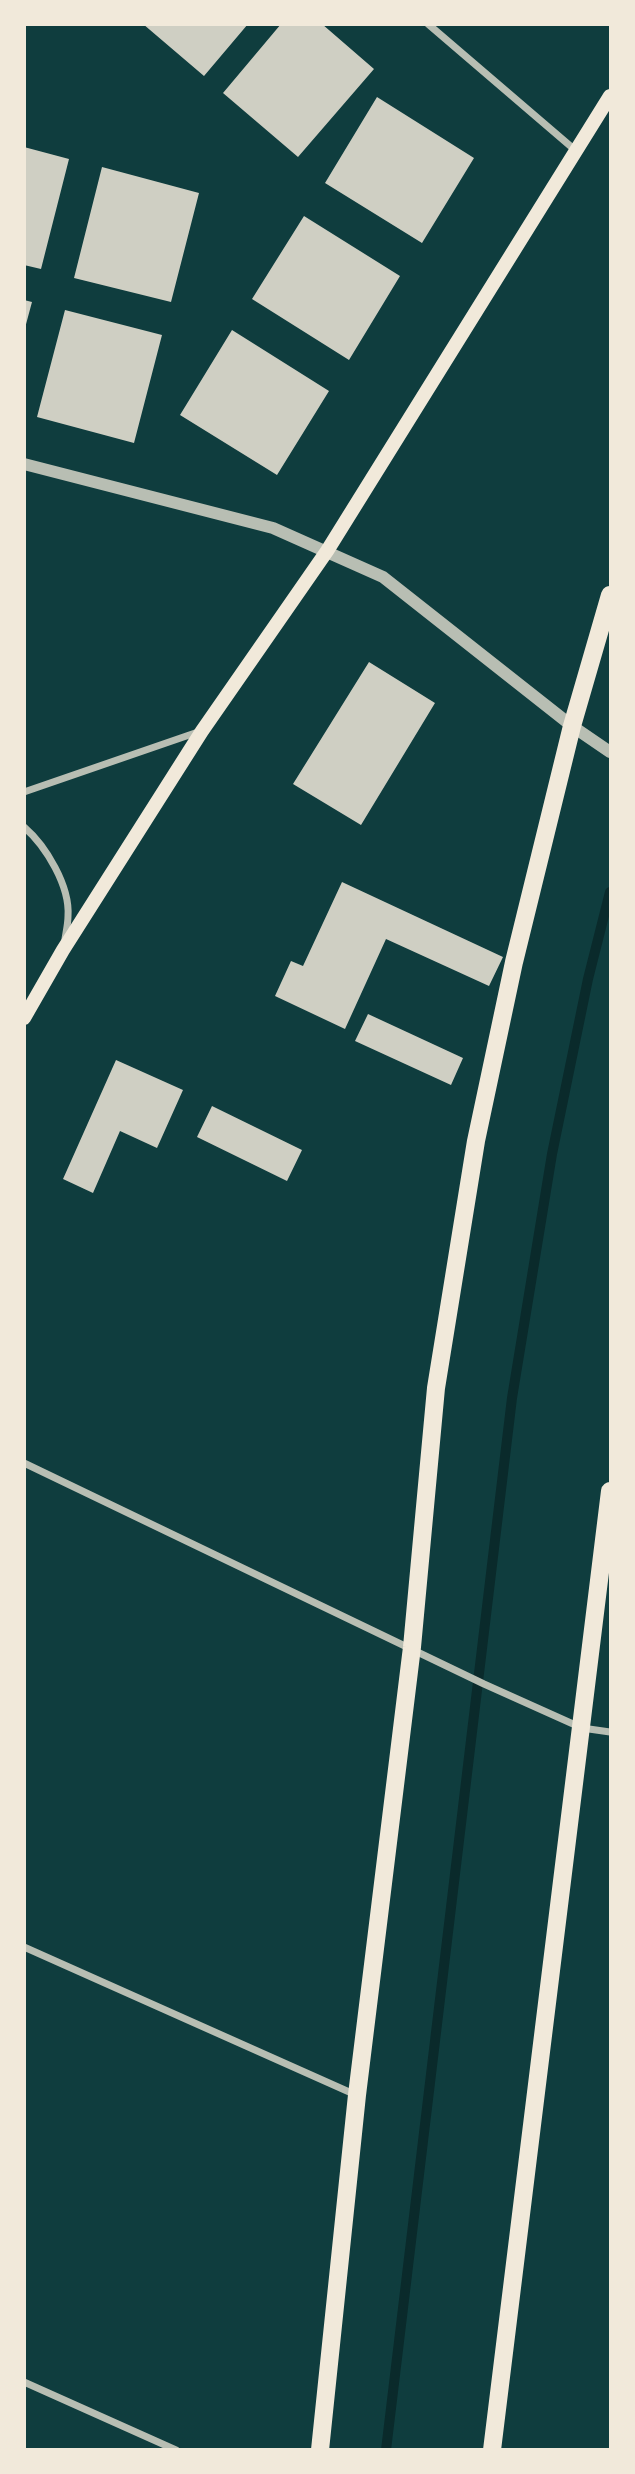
<!DOCTYPE html>
<html>
<head>
<meta charset="utf-8">
<style>
  body { margin:0 }
  #map { position:relative; width:635px; height:2474px; overflow:hidden; background:#0f3d3e; font-family:Arial,sans-serif }
  canvas { display:block }
  .frame { position:absolute; inset:0; border:26px solid #f1e9da; pointer-events:none }
</style>
</head>
<body>
<div id="map">
<canvas width="635" height="2474"></canvas>
<div class="frame"></div>
</div>
<script>
const ctx = document.querySelector('canvas').getContext('2d');
ctx.lineJoin = 'round';
function stroke(path, color, width, dash) { ctx.strokeStyle = color; ctx.lineWidth = width; ctx.lineCap = dash ? 'butt' : 'round'; ctx.setLineDash(dash || []); ctx.stroke(path); }
function fill(path, color) { ctx.fillStyle = color; ctx.fill(path, 'evenodd'); }
stroke(new Path2D(`
  M 386,2450 L 512,1398 L 552,1154 L 588,979 L 610,892`), '#0a2a2b', 10);
fill(new Path2D(`
  M 143,24 L 248,24 L 204,76 Z
  M 281,24 L 322,24 L 374,69 L 298,157 L 223,93 Z
  M 377,97 L 474,158 L 422,243 L 325,183 Z
  M 24,147 L 69,159 L 41,269 L 24,265 Z
  M 102,167 L 199,193 L 171,302 L 74,278 Z
  M 304,216 L 400,276 L 349,360 L 252,299 Z
  M 24,300 L 32,302 L 25,328 L 24,328 Z
  M 65,310 L 162,335 L 134,443 L 37,417 Z
  M 232,330 L 329,391 L 277,475 L 180,415 Z
  M 369,662 L 435,703 L 361,825 L 293,784 Z
  M 342,882 L 503,957 L 489,986 L 386,939 L 345,1029 L 275,996 L 291,961 L 303,966 Z
  M 368,1014 L 463,1058 L 451,1085 L 355,1041 Z
  M 116,1060 L 183,1090 L 157,1148 L 120,1131 L 93,1193 L 63,1179 Z
  M 212,1106 L 302,1150 L 287,1181 L 197,1137 Z`), '#cfcfc3');
stroke(new Path2D(`
  M 428,24 L 575,150
  M 24,792 L 198,732
  M 24,827 C 46,846 70,886 68,916 C 68,924 66,932 65,939
  M 24,1463 L 484,1684 L 582,1728 L 610,1732
  M 24,1947 L 356,2095
  M 24,2382 L 176,2450`), '#b8beb3', 7);
stroke(new Path2D(`
  M 24,464 L 273,528 L 383,577 L 572,726 L 610,752`), '#b8beb3', 12);
stroke(new Path2D(`
  M 24,1018 L 63,950 L 202,731 L 327,551 L 610,96`), '#f1e9da', 14);
stroke(new Path2D(`
  M 320,2450 L 357,2095 L 412,1647 L 436,1388 L 476,1141 L 514,962 L 572,726 L 610,595
  M 492,2450 L 610,1491`), '#f1e9da', 18);
</script>
</body>
</html>
